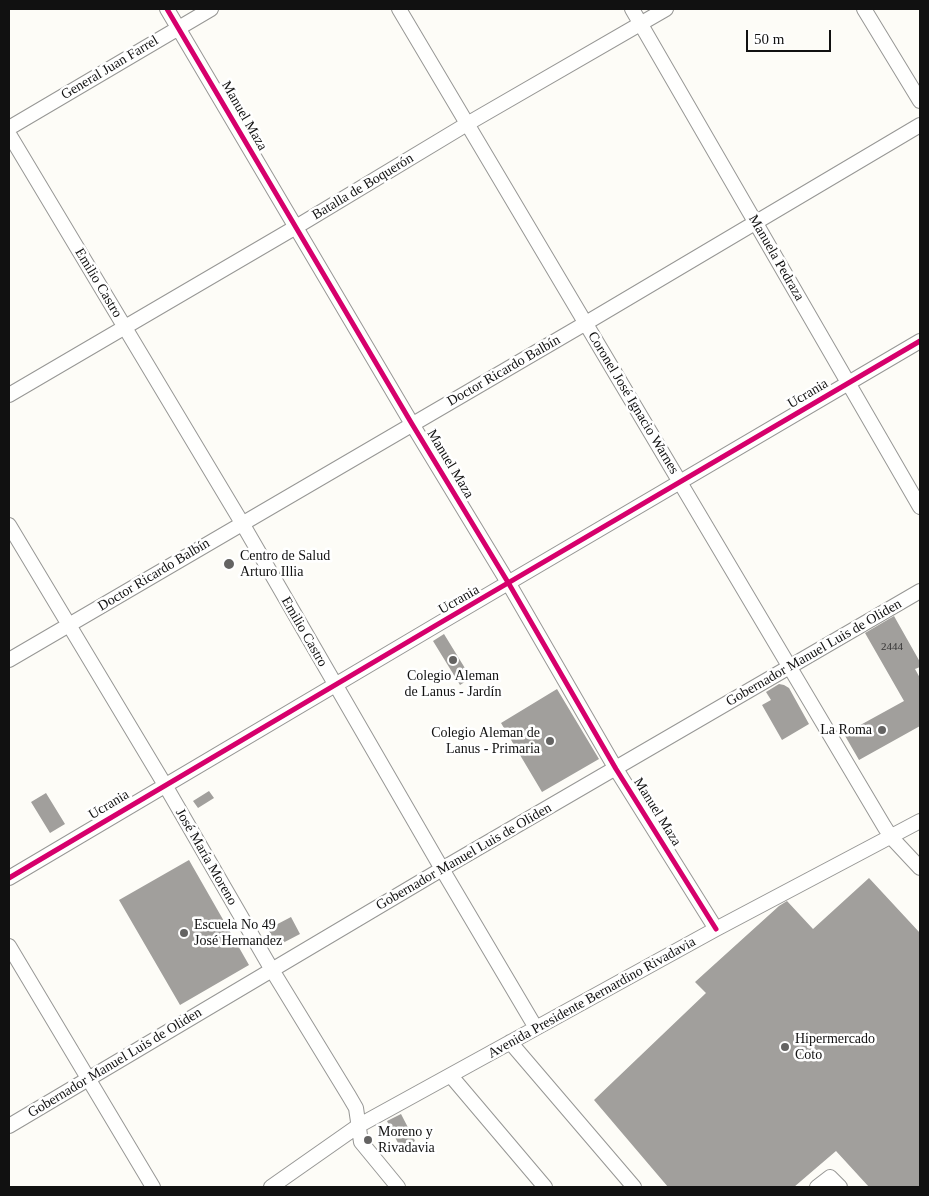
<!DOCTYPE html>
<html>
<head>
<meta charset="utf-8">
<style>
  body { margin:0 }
  #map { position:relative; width:929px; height:1196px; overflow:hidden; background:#fdfcf7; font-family:"Times New Roman",serif }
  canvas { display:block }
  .frame { position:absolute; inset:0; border:10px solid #111; pointer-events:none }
  .scale { position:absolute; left:746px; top:30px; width:85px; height:22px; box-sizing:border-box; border:2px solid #111; border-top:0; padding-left:6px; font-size:15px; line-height:18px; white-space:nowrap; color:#111; -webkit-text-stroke:4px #fff; paint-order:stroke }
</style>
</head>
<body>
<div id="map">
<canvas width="929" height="1196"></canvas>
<div class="frame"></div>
<div class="scale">50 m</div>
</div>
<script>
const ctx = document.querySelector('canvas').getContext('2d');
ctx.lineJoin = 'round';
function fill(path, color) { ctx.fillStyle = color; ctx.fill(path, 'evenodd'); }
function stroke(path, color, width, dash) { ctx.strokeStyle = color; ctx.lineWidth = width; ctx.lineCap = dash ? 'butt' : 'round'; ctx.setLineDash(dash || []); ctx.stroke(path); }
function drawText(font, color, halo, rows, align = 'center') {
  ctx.font = font + ' "Times New Roman",serif'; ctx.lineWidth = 5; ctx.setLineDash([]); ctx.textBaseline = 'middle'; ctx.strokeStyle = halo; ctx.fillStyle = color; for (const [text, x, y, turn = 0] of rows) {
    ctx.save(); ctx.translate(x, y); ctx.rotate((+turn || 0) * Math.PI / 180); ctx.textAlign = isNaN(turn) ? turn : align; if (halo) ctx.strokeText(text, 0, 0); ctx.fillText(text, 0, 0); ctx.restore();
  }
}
fill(new Path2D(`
  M 894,616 L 920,662 L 920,667 L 915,669 L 920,678 L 920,726 L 859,760 L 844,734 L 904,701 L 865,633 Z
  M 444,634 L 471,678 L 460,685 L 433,641 Z
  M 779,684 L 784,685 L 789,688 L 809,724 L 782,740 L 762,705 L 771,700 L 766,692 Z
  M 557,689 L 599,759 L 542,792 L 501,723 Z
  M 209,791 L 214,798 L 198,808 L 193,801 Z
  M 46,793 L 65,824 L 50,833 L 31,802 Z
  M 189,860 L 249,965 L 180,1005 L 119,900 Z
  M 869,878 L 920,933 L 920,1187 L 869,1187 L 836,1151 L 794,1187 L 668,1187 L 594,1100 L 706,993 L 695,982 L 779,906 L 787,901 L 813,929 Z
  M 291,917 L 300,934 L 277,946 L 268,929 Z
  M 401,1114 L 415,1141 L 401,1149 L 387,1121 Z`), '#a19f9c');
const minor = new Path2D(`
  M 167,9 L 412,424 L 509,584 L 616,769 L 716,929
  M 399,9 L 884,826 L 891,837 L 920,868
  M 632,9 L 920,507
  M 864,9 L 920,101
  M 9,128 L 211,9
  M 9,134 L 242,523 L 442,869 L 536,1028
  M 9,395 L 296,227 L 467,124 L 666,9
  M 9,525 L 165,785 L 272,970 L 349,1096 L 356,1108 L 361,1142 L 398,1187
  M 9,660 L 586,323 L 920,125
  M 9,878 C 311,697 617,520 920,341
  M 9,946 L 153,1187
  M 510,1042 L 634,1187
  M 451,1076 L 545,1187
  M 9,1126 L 442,869 L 920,591
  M 271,1187 L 358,1126 L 716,929 L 920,821
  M 817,1187 L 830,1177 L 840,1187`);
stroke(minor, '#979795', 16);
stroke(minor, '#fffffe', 14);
stroke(new Path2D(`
  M 167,9 L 412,424 L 509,584 L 616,769 L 716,929
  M 9,878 C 311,697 617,520 920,341`), '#d6006c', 5);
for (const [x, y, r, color] of [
  [229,564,6,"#646362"],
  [453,660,5,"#646362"],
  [882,730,5,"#646362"],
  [550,741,5,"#646362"],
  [184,933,5,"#646362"],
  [785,1047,5,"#646362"],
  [368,1140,5,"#646362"]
]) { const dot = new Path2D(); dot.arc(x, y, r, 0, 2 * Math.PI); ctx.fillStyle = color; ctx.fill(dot); stroke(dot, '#fff', 2); }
drawText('11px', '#353434', null, [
  ["2444",892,647]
]);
drawText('14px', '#111', '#fff', [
  ["General Juan Farrel",110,68,-31],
  ["Manuel Maza",244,116,60],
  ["Batalla de Boquerón",363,187,-31],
  ["Manuela Pedraza",776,258,60],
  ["Emilio Castro",98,283,59],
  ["Doctor Ricardo Balbín",504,371,-30],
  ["Ucrania",808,394,-31],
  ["Coronel José Ignacio Warnes",633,403,59],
  ["Manuel Maza",450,464,59],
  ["Doctor Ricardo Balbín",154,575,-31],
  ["Ucrania",459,600,-30],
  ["Emilio Castro",304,632,60],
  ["Gobernador Manuel Luis de Oliden",814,653,-30],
  ["Ucrania",109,805,-31],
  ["Manuel Maza",657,812,58],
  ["José María Moreno",206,857,60],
  ["Gobernador Manuel Luis de Oliden",464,857,-30],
  ["Avenida Presidente Bernardino Rivadavia",592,998,-29],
  ["Gobernador Manuel Luis de Oliden",115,1063,-31]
]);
drawText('14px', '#111', '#fff', [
  ["Centro de Salud",240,556],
  ["Arturo Illia",240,572],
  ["Colegio Aleman",453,676,"center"],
  ["de Lanus - Jardín",453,692,"center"],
  ["La Roma",872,730,"right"],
  ["Colegio Aleman de",540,733,"right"],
  ["Lanus - Primaria",540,749,"right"],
  ["Escuela No 49",194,925],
  ["José Hernandez",194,941],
  ["Hipermercado",795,1039],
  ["Coto",795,1055],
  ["Moreno y",378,1132],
  ["Rivadavia",378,1148]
], 'left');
</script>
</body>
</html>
